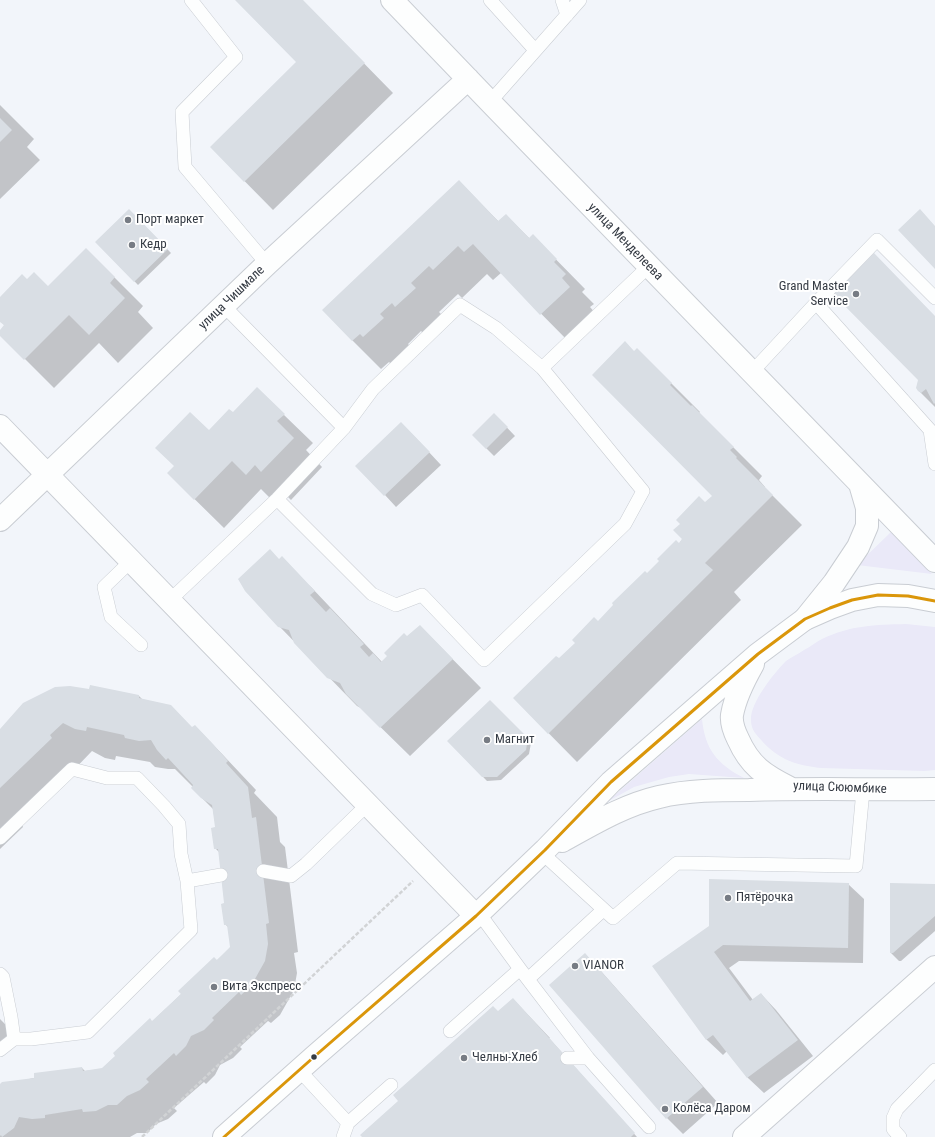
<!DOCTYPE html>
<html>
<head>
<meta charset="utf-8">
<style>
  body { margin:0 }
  canvas { display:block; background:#f2f5fa }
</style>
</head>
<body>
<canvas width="935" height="1137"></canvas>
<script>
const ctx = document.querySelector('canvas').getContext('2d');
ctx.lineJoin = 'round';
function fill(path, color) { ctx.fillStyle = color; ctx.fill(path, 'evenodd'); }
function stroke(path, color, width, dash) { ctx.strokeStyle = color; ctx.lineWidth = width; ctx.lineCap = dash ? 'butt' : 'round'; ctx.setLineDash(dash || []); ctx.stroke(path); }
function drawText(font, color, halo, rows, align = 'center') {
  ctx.font = font + ' "Roboto Condensed",sans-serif'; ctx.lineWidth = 4; ctx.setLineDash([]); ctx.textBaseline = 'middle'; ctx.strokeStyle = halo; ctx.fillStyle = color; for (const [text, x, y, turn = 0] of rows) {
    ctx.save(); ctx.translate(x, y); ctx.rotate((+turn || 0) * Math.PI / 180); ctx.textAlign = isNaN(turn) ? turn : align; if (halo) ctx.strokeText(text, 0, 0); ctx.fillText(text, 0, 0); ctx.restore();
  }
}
fill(new Path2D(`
  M 891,532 L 932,574 L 857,565 Z
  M 906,624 L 935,627 L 935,770 L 925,771 L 821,768 C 796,765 779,760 762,741 C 756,734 751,730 751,720 C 750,703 774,673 786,661 C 791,657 799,654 804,650 C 810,647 816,642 822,639 C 851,625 875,625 906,624 Z
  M 702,719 C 705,749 717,764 744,778 L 689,774 L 669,777 L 634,787 L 607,802 Z`), '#eae9f8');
fill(new Path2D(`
  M 237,0 L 302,0 L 393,93 L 273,210 L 211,147 L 298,62 Z
  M 0,105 L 34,139 L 27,147 L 40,160 L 0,199 Z
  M 459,181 L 499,222 L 506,215 L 530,239 L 533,236 L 585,289 L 582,292 L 594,304 L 590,307 L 598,316 L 570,343 L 501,273 L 493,280 L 487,274 L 462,298 L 458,294 L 439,312 L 444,317 L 425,335 L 421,331 L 408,344 L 412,348 L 393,366 L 389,362 L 381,369 L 352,340 Z
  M 129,210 L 171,253 L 138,285 L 97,242 Z
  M 86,249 L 143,306 L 138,312 L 153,328 L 118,363 L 99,343 L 54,388 L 0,334 L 0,331 L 5,326 L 0,320 L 0,298 L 27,280 L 48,287 Z
  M 935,317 L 935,407 L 918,390 Z
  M 637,349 L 700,412 L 699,413 L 762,476 L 759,480 L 765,487 L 764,487 L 802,525 L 734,592 L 741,600 L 577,762 L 514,698 L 559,660 L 679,544 L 705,503 L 713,496 L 635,352 Z
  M 494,414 L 515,436 L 494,456 L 473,435 Z
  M 284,415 L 313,443 L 306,450 L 322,467 L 291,500 L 284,493 L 275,503 L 261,489 L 224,528 L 168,473 L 209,431 Z
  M 413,435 L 441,465 L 396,507 L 385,495 Z
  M 279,561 L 311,587 L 382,662 L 420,626 L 481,688 L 410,756 L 361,708 L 357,706 L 279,626 Z
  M 139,696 L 143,700 L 193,728 L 195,726 L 223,755 L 256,790 L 254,793 L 277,817 L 280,842 L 285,847 L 298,952 L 294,953 L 297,973 L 294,990 L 280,1015 L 271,1023 L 268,1021 L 240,1047 L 242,1049 L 233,1058 L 220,1065 L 215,1075 L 206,1084 L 204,1082 L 174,1108 L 177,1111 L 168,1119 L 156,1124 L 147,1133 L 137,1133 L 130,1137 L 0,1137 L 0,1085 L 82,1068 L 85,1071 L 102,1069 L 231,947 L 229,928 L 225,924 L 226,904 L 220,853 L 215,848 L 216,828 L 213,809 L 192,788 L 193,787 L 175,769 L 168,769 L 155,767 L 150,762 L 116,756 L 115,760 L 105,758 L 92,751 L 22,824 L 23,827 L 0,849 L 0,731 Z
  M 490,701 L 531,743 L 529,754 L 501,780 L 487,781 L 448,741 Z
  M 848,884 L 864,899 L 863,963 L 739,961 L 729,968 L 753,1000 L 761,994 L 776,1010 L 813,1056 L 764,1093 L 748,1078 L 727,1051 L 723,1055 L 707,1040 L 654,966 Z
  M 935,885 L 935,931 L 901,961 L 899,961 L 891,953 Z
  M 585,954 L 600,970 L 718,1103 L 683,1134 L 667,1118 L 550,985 Z
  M 513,999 L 550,1038 L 549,1038 L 637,1137 L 363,1137 Z
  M 0,1019 L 15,1034 L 0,1049 Z`), '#0003');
fill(new Path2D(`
  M 235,0 L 303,0 L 365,63 L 244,182 L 210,147 L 296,62 Z
  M 0,118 L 12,130 L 0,142 Z
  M 459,180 L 498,221 L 506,214 L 529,238 L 533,234 L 557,259 L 554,262 L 566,274 L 562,278 L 570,287 L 540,315 L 473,244 L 464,252 L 458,246 L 433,270 L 429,266 L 411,283 L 416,288 L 395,307 L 392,303 L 380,314 L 384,318 L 363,337 L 360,334 L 352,341 L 322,310 Z
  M 129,209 L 168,249 L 134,282 L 95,242 Z
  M 920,209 L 935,226 L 935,269 L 898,230 Z
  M 86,248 L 115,277 L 110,283 L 125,298 L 89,335 L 69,315 L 24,360 L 0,336 L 0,330 L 4,325 L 0,322 L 0,297 L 22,274 L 27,279 L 34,272 L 48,286 Z
  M 874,253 L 935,316 L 935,403 L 934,404 L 926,389 L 921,393 L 918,391 L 916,388 L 918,380 L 833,294 Z
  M 625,341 L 634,351 L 637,348 L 672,383 L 670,385 L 691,406 L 692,405 L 734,447 L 730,450 L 737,457 L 736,458 L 773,495 L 705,563 L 713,570 L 548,734 L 513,698 L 556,656 L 559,658 L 575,643 L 572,640 L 594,617 L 598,621 L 613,605 L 612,603 L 645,571 L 647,573 L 659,561 L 657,559 L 676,540 L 679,543 L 682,539 L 673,530 L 680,524 L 676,520 L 699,496 L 705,502 L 712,496 L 592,375 Z
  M 257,387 L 285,414 L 277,421 L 294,438 L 261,472 L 255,465 L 246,475 L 232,461 L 194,500 L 167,473 L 174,466 L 155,448 L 190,412 L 209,430 L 229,409 L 233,412 Z
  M 494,413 L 508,427 L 486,449 L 472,435 Z
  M 401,422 L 430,452 L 384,496 L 355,466 Z
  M 270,549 L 279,559 L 282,556 L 315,591 L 310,595 L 326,612 L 330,608 L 364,644 L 360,647 L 369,657 L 373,653 L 381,662 L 387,656 L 384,653 L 404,633 L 407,636 L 420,625 L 453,659 L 380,728 L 346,694 L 340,683 L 327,678 L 294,643 L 289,630 L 278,627 L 245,591 L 238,579 Z
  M 90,685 L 139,695 L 139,698 L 171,705 L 192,727 L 195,725 L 213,744 L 228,761 L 226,763 L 248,787 L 252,818 L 256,817 L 269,923 L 266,924 L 268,944 L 265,961 L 251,986 L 241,995 L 239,992 L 212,1018 L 214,1020 L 204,1030 L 191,1036 L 186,1046 L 176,1056 L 174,1053 L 146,1079 L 149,1082 L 140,1090 L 127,1096 L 117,1105 L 108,1105 L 96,1111 L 83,1112 L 82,1109 L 45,1115 L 45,1118 L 32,1119 L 19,1117 L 14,1128 L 2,1137 L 1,1135 L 0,1136 L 0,1084 L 2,1082 L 34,1078 L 34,1073 L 82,1067 L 83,1071 L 102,1068 L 115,1056 L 113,1053 L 150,1018 L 152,1021 L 181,994 L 178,991 L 214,957 L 217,960 L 230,947 L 227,925 L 224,925 L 221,904 L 224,903 L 218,849 L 214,849 L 211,828 L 215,827 L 212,805 L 201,798 L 191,788 L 193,785 L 168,758 L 166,760 L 157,750 L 151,740 L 139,741 L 125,738 L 124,735 L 87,727 L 86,731 L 75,729 L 63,723 L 50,735 L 52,738 L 0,788 L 0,729 L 23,703 L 55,687 L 70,686 L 89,689 Z
  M 490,700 L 528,738 L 526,750 L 497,777 L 482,777 L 447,741 Z
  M 709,879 L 849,883 L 848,948 L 723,945 L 714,952 L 750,1001 L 761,993 L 798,1040 L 747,1078 L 713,1035 L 706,1040 L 652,966 L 709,926 Z
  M 890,883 L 935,884 L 935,916 L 893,953 L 890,953 Z
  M 585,953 L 703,1087 L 666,1119 L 549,985 Z
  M 513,998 L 635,1133 L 631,1137 L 362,1137 L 360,1135 L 398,1101 L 393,1095 L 493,1006 L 498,1011 Z`), '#d9dee4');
const lane = new Path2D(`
  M 191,0 L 236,57 L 182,112 L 185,167 L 267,264
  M 490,0 L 535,50
  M 562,0 L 567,15
  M 490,102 L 580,0
  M 816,303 L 877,240 L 935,298
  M 224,306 L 344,428 L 373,389 L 460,305 L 496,328 L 542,368 L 643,491 L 625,524 L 484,660 L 422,595 L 396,605 L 372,594 L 277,499
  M 542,368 L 649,266
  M 752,372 L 816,303 L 930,430 L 935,464
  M 131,561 L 104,587 L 111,617 L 141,645
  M 169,601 L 277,499 L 344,428
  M 0,838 L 72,769 L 107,778 L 137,778 L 164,806 L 179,824 L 181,854 L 187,881 L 191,930 L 88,1032 L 31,1039 L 14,1039 L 11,1017 L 3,977 L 0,974
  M 542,853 L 613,918 L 677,863 L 856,866 L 863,790
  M 263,871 L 291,876 L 306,864 L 367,805
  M 187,881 L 221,875
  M 479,913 L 520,969 L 588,1058 L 649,1127
  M 528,979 L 603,910
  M 450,1031 L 520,969
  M 0,1050 L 14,1039
  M 567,1058 L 588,1058
  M 299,1070 L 348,1123 L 391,1085
  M 343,1137 L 348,1123
  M 900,1137 L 893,1129 L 893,1118 L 897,1109 L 935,1070`);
const street = new Path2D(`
  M 392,0 L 490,102 L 935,561
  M 0,426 L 476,916
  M 0,520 L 267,264 L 468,79
  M 805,619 L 834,583 L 858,547 L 867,526 L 867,508 L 860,484
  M 744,1137 L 935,967`);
const secondary = new Path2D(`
  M 753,664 C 744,680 735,697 732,715 C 731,723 734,731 738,739 C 750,766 764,775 790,788
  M 562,841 C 593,824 624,805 659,797 C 687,790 720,790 749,790 C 811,788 873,790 935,789
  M 224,1137 L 315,1056 L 476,916 L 545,850 L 611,782 L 758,654 L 805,619 L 830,608 L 852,600 L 878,595 L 908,596 L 935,601`);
stroke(lane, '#c9cdd3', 14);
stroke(street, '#c9cdd3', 24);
stroke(secondary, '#c9cdd3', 24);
stroke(new Path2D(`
  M 142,1137 L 413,881`), '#d1d3d5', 2.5, [4, 2]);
stroke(lane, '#fdfefe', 13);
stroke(street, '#fdfefe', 22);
stroke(secondary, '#fdfefe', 22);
stroke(new Path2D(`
  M 224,1137 L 315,1056 L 476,916 L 545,850 L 611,782 L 758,654 L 805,619 L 830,608 L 852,600 L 878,595 L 908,596 L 935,601`), '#da960a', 3);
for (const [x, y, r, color] of [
  [128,220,4,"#777c84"],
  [132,245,4,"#777c84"],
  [856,294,4,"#777c84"],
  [487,740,4,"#777c84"],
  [728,898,4,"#777c84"],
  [575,966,4,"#777c84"],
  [214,987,4,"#777c84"],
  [314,1057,3.5,"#353b44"],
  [464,1058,4,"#777c84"],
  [665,1109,4,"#777c84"]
]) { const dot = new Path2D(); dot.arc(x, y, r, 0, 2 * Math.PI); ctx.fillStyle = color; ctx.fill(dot); stroke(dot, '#fff', 1.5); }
drawText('13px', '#353b44', '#fff', [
  ["Порт маркет",136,220],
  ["Кедр",140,245],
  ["Grand Master",848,287,"right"],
  ["Service",848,302,"right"],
  ["Магнит",495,740],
  ["Пятёрочка",736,898],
  ["VIANOR",583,966],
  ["Вита Экспресс",222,987],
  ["Челны-Хлеб",472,1058],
  ["Колёса Даром",673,1109]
], 'left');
drawText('13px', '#353b44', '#fff', [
  ["улица Менделеева",625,242,46],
  ["улица Чишмале",232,298,-44],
  ["улица Сююмбике",840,788,2]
]);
</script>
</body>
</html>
